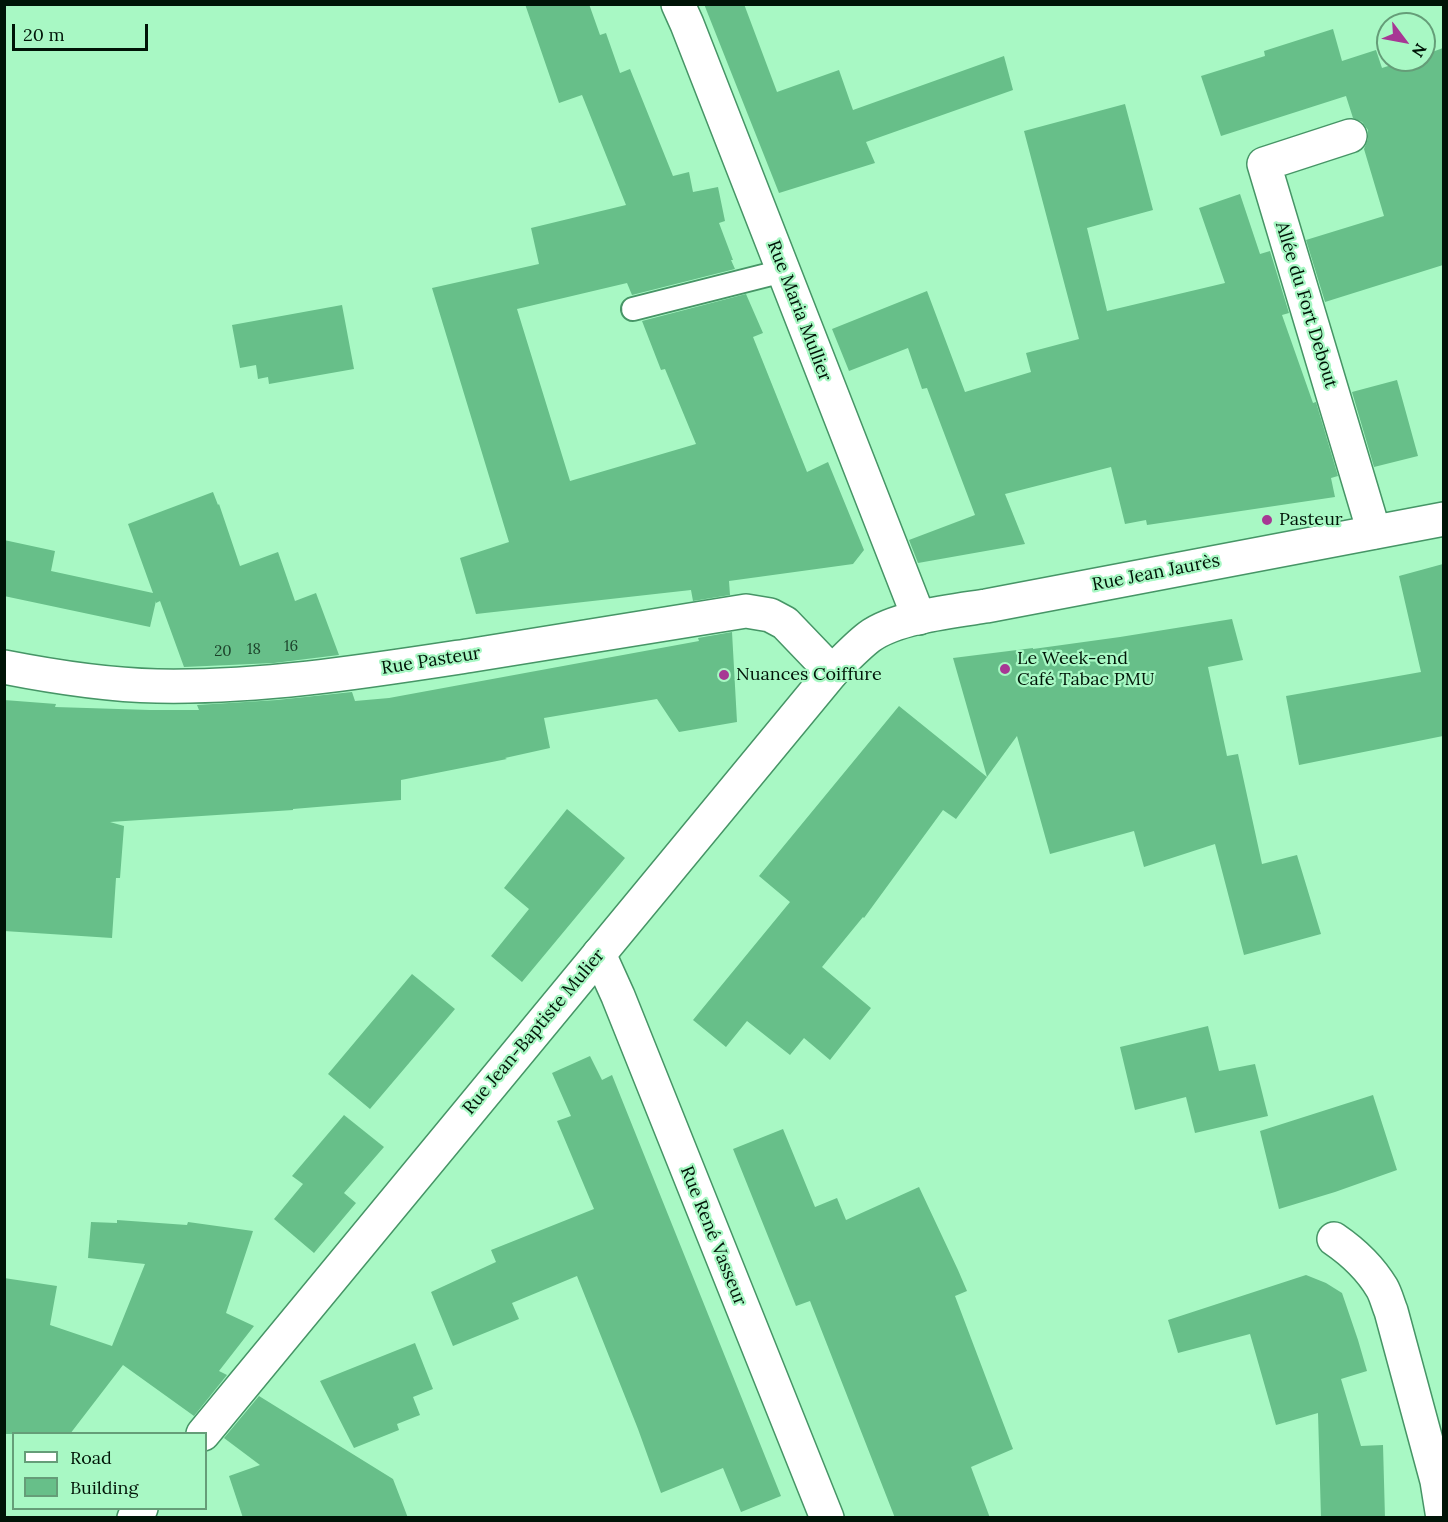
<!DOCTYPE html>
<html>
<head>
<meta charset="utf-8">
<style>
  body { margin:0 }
  #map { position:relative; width:1448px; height:1522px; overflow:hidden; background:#a8f8c4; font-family:Lora,serif }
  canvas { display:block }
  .frame { position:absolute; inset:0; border:6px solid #001407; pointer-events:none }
  .legend { position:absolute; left:12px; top:1432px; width:195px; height:78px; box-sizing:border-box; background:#a8f8c4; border:2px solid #659d78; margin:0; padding:8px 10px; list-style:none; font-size:18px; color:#001407 }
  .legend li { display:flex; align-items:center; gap:12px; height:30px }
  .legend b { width:30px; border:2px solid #659d78 }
  .north { position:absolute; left:1376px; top:12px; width:60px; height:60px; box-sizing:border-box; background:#a8f8c4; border:2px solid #659d78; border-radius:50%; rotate:122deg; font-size:16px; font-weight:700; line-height:24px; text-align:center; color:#001407 }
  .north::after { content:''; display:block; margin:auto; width:21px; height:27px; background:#a73794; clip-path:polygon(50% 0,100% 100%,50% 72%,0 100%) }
  .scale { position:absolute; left:12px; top:24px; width:136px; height:27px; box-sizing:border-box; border:3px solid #001407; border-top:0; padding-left:8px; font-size:18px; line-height:21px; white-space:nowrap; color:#001407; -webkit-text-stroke:4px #a8f8c4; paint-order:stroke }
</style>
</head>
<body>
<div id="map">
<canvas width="1448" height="1522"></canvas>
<div class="frame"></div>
<ul class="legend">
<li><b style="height:8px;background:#fff"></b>Road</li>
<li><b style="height:16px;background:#67bf89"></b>Building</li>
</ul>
<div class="north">N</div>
<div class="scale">20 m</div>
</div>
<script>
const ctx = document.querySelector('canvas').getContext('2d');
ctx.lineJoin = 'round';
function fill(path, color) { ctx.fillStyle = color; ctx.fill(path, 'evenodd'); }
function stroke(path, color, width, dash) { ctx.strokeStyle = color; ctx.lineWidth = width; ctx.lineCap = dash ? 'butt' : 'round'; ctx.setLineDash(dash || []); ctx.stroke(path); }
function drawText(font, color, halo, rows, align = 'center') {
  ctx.font = font + ' Lora,serif'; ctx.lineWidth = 4.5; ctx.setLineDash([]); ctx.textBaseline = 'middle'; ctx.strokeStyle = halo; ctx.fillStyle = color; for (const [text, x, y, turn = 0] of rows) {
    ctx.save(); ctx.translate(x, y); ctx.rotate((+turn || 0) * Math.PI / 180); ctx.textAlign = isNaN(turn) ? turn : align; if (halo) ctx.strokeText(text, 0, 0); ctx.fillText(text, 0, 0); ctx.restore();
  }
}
fill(new Path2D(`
  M 525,4 L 589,4 L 600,35 L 606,33 L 620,73 L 630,69 L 673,176 L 689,172 L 693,192 L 718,187 L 725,221 L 719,223 L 733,260 L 731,260 L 735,269 L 632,295 L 627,283 L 517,309 L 570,481 L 696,444 L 665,369 L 661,370 L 642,321 L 746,294 L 763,333 L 753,337 L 807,472 L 828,462 L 864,550 L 853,564 L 729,581 L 730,595 L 693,601 L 691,590 L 476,614 L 460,558 L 509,542 L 432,288 L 539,264 L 531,228 L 626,205 L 582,95 L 559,103 Z
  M 704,4 L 744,4 L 777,92 L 839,70 L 853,110 L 1004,56 L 1013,90 L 866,142 L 875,163 L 779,193 Z
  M 1333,29 L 1342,61 L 1376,50 L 1382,68 L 1407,60 L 1424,60 L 1424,55 L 1443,48 L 1443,265 L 1325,302 L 1306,240 L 1384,216 L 1364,149 L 1368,139 L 1368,130 L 1362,122 L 1353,118 L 1346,96 L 1221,136 L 1201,76 L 1265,56 L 1264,51 Z
  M 1125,104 L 1153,210 L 1087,228 L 1107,311 L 1225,283 L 1199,208 L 1240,194 L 1260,254 L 1270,251 L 1289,313 L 1282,315 L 1313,403 L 1316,402 L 1338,476 L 1331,478 L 1335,497 L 1147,525 L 1146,520 L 1125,524 L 1111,467 L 1005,494 L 1025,544 L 918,563 L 909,540 L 975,515 L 927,388 L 922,389 L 908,348 L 849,371 L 832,329 L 927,291 L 965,392 L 1031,372 L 1026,353 L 1079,339 L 1024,131 Z
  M 342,305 L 354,369 L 269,384 L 268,377 L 258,379 L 256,365 L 240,368 L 232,325 Z
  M 1397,380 L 1418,456 L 1374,467 L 1352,392 Z
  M 213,492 L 218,505 L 219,504 L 240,566 L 278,552 L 295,601 L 316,593 L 339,655 L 274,663 L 184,667 L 160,601 L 156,603 L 156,601 L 150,627 L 4,596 L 4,540 L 55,551 L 51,571 L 153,593 L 128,524 Z
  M 1443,564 L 1443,736 L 1299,765 L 1286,696 L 1421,672 L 1399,576 Z
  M 1232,619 L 1243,660 L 1208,667 L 1227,756 L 1238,754 L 1262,864 L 1297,855 L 1321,934 L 1244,955 L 1215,844 L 1144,867 L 1134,831 L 1050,854 L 1017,736 L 987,777 L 953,658 L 1033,648 L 1033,649 L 1120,637 Z
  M 732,632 L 737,722 L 679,732 L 657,699 L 544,718 L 550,748 L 505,758 L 507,759 L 401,780 L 401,800 L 293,809 L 293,810 L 110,822 L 124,826 L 120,878 L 116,878 L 112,938 L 4,931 L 4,700 L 56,704 L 55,707 L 150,710 L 199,710 L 197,705 L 277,700 L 352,692 L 355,701 L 389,698 L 699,641 L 698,638 Z
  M 899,706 L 987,777 L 956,819 L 943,810 L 864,918 L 863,917 L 822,967 L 871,1008 L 830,1060 L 804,1038 L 790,1055 L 747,1021 L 726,1047 L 693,1020 L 790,902 L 759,876 Z
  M 567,809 L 625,858 L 522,982 L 491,956 L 529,909 L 504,888 Z
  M 412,974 L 455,1009 L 370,1109 L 328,1074 Z
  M 1208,1026 L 1219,1071 L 1255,1064 L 1268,1116 L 1195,1133 L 1186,1097 L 1135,1110 L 1120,1047 Z
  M 590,1056 L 602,1080 L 612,1075 L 781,1496 L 741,1512 L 723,1468 L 661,1493 L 638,1429 L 577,1276 L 512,1303 L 519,1319 L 453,1346 L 431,1292 L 496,1262 L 491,1250 L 594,1209 L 557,1121 L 571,1116 L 552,1073 Z
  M 1373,1095 L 1397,1170 L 1335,1192 L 1279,1209 L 1260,1131 Z
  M 344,1115 L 384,1147 L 344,1193 L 356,1203 L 314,1253 L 274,1219 L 303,1184 L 292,1176 Z
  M 783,1129 L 815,1207 L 837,1198 L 846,1220 L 919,1187 L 958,1270 L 967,1291 L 955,1296 L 1013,1449 L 971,1467 L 990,1518 L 895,1518 L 810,1301 L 796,1306 L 733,1149 Z
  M 117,1220 L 187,1225 L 188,1222 L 253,1231 L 226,1313 L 254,1326 L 219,1371 L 227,1375 L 194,1416 L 123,1365 L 70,1434 L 4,1434 L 4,1278 L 57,1286 L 50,1325 L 112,1346 L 145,1264 L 88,1258 L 91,1222 L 117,1223 Z
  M 1306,1275 L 1326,1283 L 1342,1293 L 1358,1340 L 1367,1371 L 1341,1379 L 1361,1446 L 1383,1445 L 1385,1518 L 1321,1518 L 1318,1413 L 1276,1425 L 1250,1334 L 1178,1353 L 1168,1320 Z
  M 415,1343 L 433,1389 L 413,1397 L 420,1415 L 397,1424 L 399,1430 L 354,1448 L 320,1381 Z
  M 259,1396 L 393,1479 L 408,1518 L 243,1518 L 229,1476 L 260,1465 L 224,1438 Z`), '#67bf89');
const service = new Path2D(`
  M 633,309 L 783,271`);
const minor = new Path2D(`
  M 678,4 L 687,24 L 919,618
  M 1350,136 L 1264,164 L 1374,532
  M 4,667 C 55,677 106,685 157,686 C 263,688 368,671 473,655 C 564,640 655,626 746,611 L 770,615 L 785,623 L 832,672
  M 599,954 L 618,996 L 827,1518
  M 1334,1239 C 1353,1252 1370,1268 1382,1288 C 1386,1295 1388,1304 1391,1311 L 1437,1481 L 1443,1518`);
const secondary = new Path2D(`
  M 203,1434 L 832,672 C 844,660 856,647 869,637 C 896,617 953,611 986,606 L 1444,519
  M 134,1518 L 141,1508`);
stroke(service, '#469566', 26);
stroke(minor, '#469566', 36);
stroke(secondary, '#469566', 36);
stroke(service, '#fff', 22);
stroke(minor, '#fff', 33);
stroke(secondary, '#fff', 33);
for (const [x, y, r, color] of [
  [1267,520,6,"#a73794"],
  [1005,669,6,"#a73794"],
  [724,675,6,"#a73794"]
]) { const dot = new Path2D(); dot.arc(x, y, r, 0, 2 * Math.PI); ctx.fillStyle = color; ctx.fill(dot); stroke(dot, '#a8f8c4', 2); }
drawText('15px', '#1a3f28', null, [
  ["16",291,647],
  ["18",254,650],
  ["20",223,652]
]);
drawText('18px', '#001407', '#a8f8c4', [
  ["Allée du Fort Debout",1306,305,73],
  ["Rue Maria Mullier",799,311,69],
  ["Rue Jean Jaurès",1156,573,-11],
  ["Rue Pasteur",431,661,-9],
  ["Rue Jean-Baptiste Mulier",534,1032,-50],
  ["Rue René Vasseur",713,1236,68]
]);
drawText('18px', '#001407', '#a8f8c4', [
  ["Pasteur",1279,520],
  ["Le Week-end",1017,659],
  ["Café Tabac PMU",1017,680],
  ["Nuances Coiffure",736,675]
], 'left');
</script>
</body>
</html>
